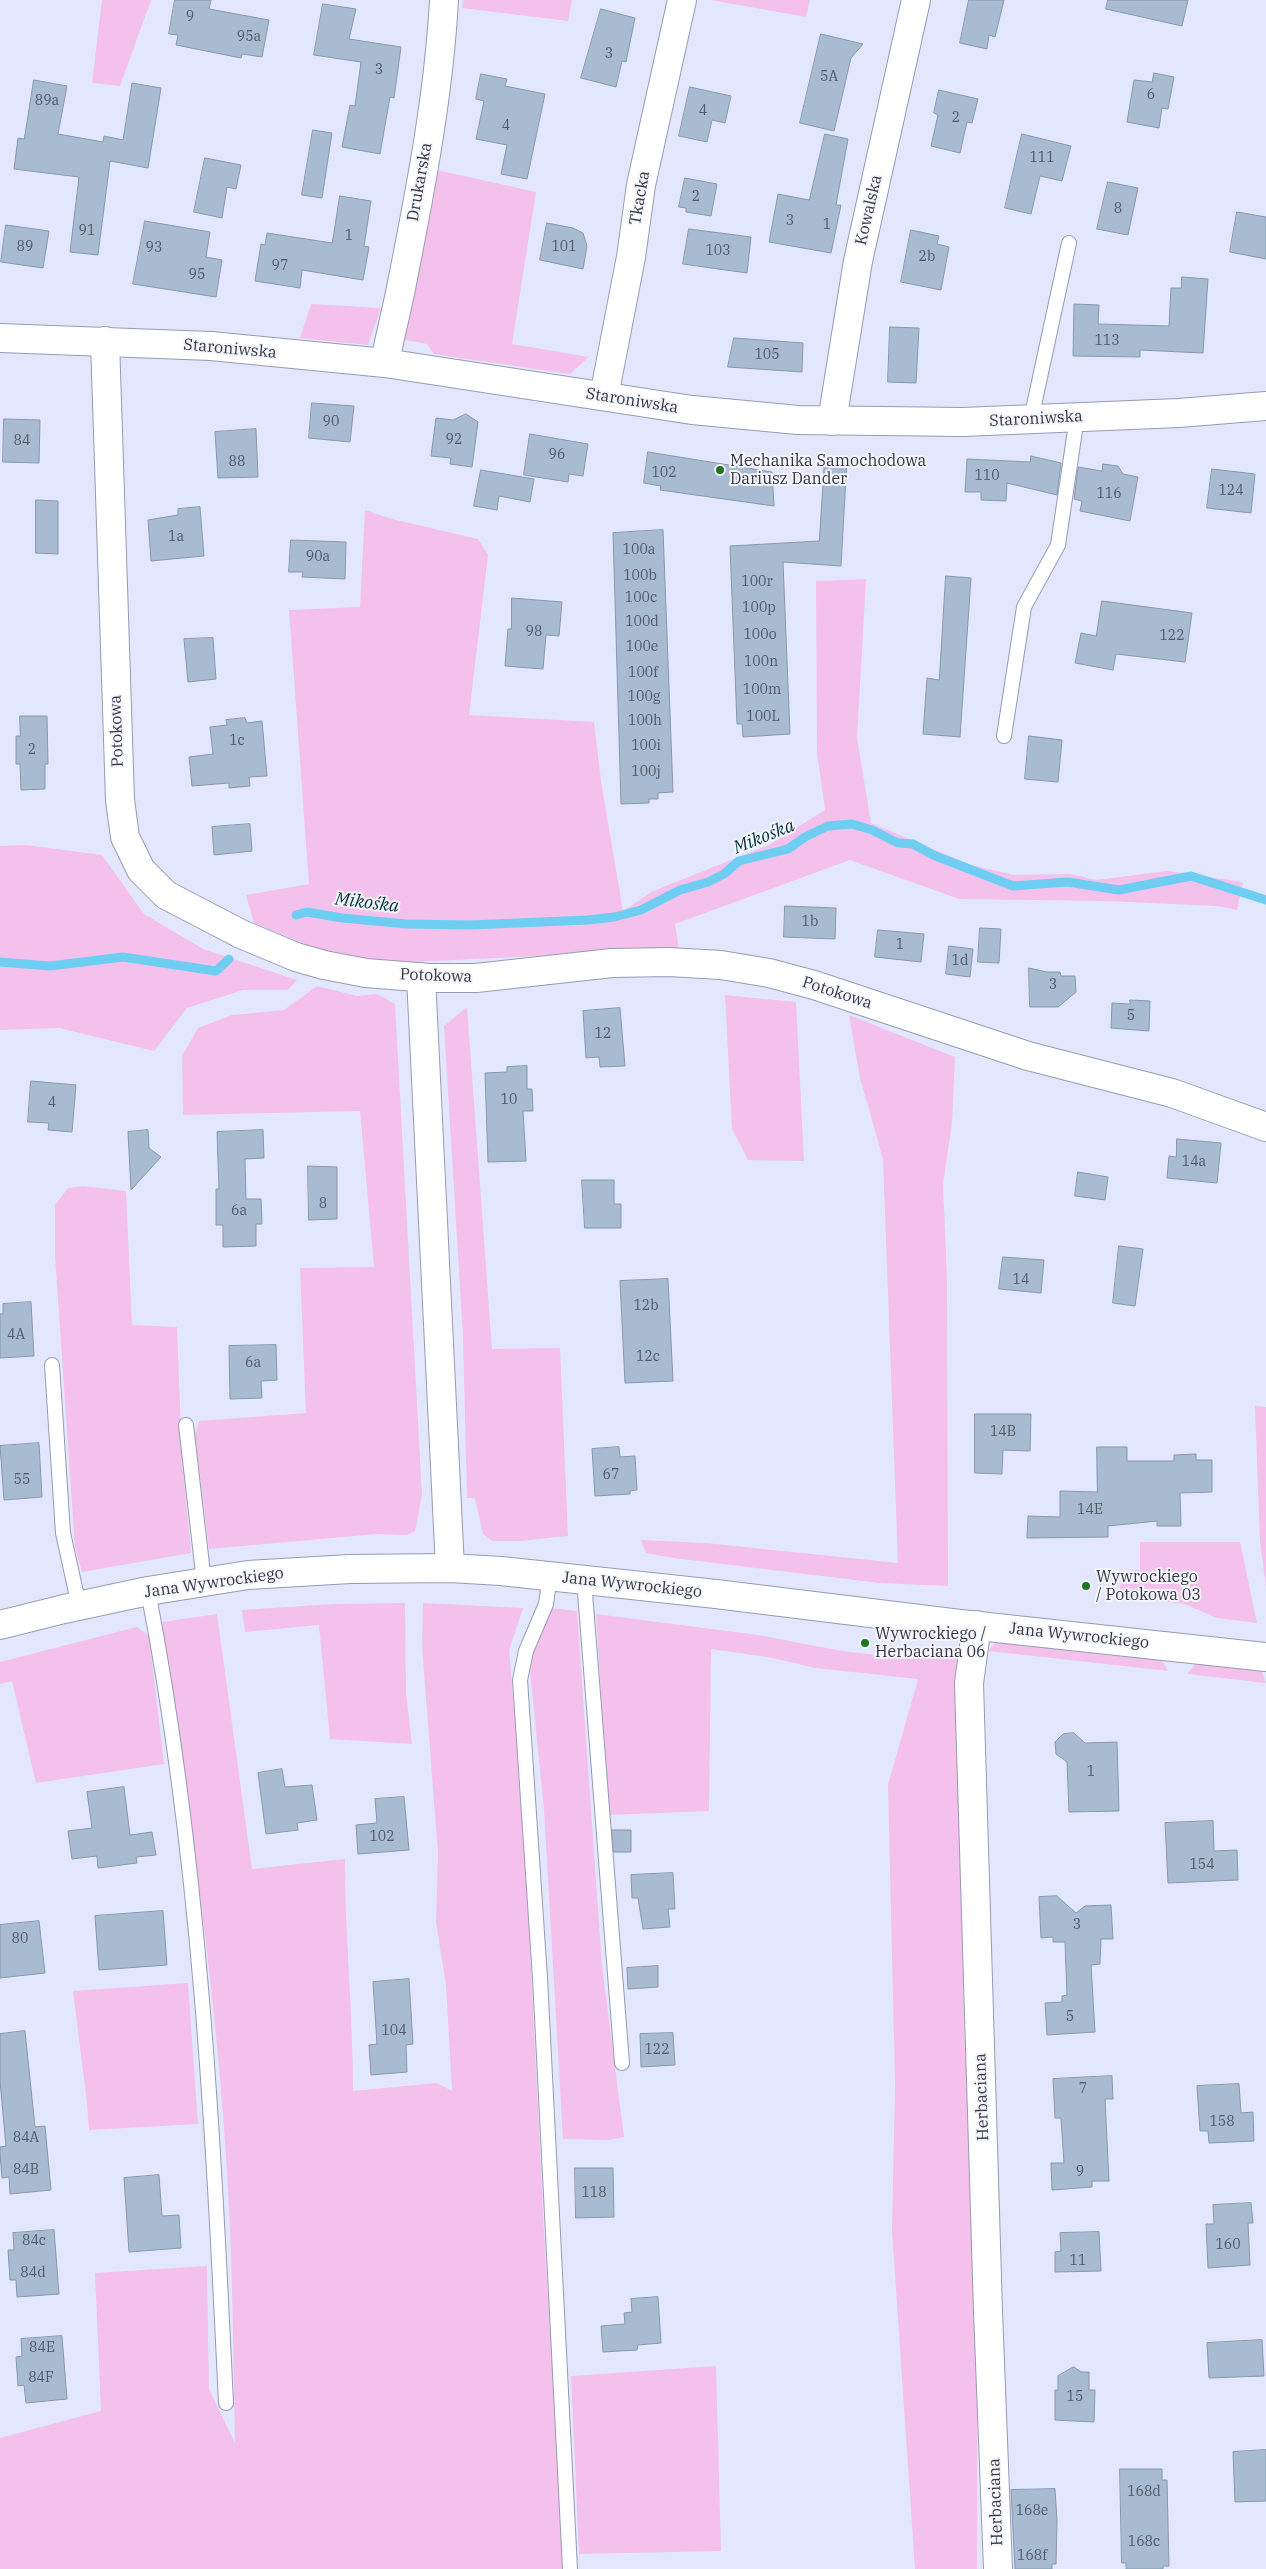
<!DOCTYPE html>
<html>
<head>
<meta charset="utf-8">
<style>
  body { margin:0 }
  canvas { display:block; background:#e3e7fd }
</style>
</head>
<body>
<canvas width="1266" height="2569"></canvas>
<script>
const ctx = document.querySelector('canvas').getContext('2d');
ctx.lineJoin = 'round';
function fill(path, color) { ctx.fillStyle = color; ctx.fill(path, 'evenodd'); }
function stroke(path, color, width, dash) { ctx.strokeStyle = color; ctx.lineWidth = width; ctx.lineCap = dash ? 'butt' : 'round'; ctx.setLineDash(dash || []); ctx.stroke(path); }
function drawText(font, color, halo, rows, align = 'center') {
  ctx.font = font + ' "IBM Plex Serif",serif'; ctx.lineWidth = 4; ctx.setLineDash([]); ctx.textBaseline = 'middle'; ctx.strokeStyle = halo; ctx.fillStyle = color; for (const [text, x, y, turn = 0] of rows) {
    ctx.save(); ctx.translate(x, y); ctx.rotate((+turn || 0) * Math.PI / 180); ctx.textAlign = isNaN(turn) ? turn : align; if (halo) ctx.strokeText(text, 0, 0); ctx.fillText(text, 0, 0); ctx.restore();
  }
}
fill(new Path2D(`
  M 102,0 L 151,0 L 120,86 L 92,83 Z
  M 463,0 L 572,0 L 568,21 L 462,8 Z
  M 711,0 L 810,0 L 806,17 Z
  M 432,169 L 536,192 L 512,344 L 589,357 L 570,374 L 434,354 L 427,344 L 400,339 Z
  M 311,304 L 381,308 L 368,345 L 300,338 Z
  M 365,510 L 392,519 L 478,539 L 488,555 L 469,715 L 594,722 L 601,781 L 623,911 L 653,891 L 769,845 L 825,810 L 817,753 L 816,581 L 866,579 L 857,738 L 871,823 L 971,865 L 1014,875 L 1070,874 L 1096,880 L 1168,871 L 1243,882 L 1237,910 L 1217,906 L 1106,901 L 959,899 L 850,860 L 675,924 L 679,949 L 394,963 L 327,953 L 254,923 L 246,895 L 309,884 L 289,610 L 360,607 Z
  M 26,845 L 102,855 L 144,914 L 203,949 L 297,980 L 288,990 L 243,990 L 187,1008 L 154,1051 L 59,1028 L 0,1030 L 0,846 Z
  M 317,986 L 357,996 L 377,994 L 395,1004 L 422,1495 L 415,1531 L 407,1535 L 377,1534 L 209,1549 L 195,1434 L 199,1421 L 306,1413 L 300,1268 L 374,1267 L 360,1111 L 183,1115 L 182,1056 L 198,1028 L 232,1015 L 284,1010 Z
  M 725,995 L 796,1002 L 804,1161 L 748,1160 L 732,1129 Z
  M 467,1007 L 492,1349 L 560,1348 L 568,1536 L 520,1541 L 492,1541 L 483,1534 L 475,1498 L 467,1498 L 463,1337 L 444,1026 Z
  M 849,1015 L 955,1057 L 952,1123 L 943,1184 L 947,1279 L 948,1586 L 880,1583 L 673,1558 L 646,1553 L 641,1540 L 706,1543 L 898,1563 L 883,1159 L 860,1078 Z
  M 83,1186 L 126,1191 L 132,1325 L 177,1327 L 182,1460 L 191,1553 L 82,1572 L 75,1548 L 55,1255 L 55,1205 L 68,1188 Z
  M 1255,1406 L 1266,1407 L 1266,1587 L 1260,1541 Z
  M 1140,1542 L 1240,1542 L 1257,1623 L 1217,1618 L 1184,1604 L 1118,1595 L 1124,1571 L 1140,1570 Z
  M 405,1603 L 406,1693 L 412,1744 L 330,1739 L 319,1625 L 245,1632 L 242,1610 L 333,1604 Z
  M 423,1603 L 523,1608 L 509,1650 L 523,1809 L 545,2251 L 565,2569 L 0,2569 L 0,2438 L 101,2411 L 95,2273 L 207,2266 L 209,2389 L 235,2443 C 233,2359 233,2274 228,2190 C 218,2000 189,1811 162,1622 L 217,1614 L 252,1869 L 345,1859 C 345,1937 353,2014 353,2091 L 437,2083 L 452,2091 L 446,1985 L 436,1922 L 438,1853 L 422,1646 Z
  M 550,1608 L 577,1611 L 602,1966 L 624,2137 L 608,2140 L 563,2139 L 544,1810 L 529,1661 Z
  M 596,1614 L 758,1635 L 842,1651 L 911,1659 L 945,1656 L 960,1659 L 957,1695 L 964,2030 L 977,2265 L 977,2569 L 915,2569 L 892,2231 L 895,2084 L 888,1785 L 918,1679 L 815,1668 L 773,1658 L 711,1649 L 709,1811 L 609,1815 Z
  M 137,1627 L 149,1636 L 164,1764 L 36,1783 L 12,1681 L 0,1684 L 0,1662 Z
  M 998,1640 L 1161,1659 L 1168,1671 L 988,1651 Z
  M 1196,1663 L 1261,1670 L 1266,1683 L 1187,1674 Z
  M 188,1983 L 198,2124 L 89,2130 L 87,2103 L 73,1991 Z
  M 716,2366 L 721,2551 L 579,2554 L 571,2376 Z`), '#f4c1ec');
stroke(new Path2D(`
  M 296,915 L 307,912 L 342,918 L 407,924 L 471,925 L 588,920 L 614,917 L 641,910 L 680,890 L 708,882 L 724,874 L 739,861 L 788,849 L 805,837 L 828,826 L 852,824 L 872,830 L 898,843 L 913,844 L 933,855 L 1013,886 L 1068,882 L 1119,890 L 1191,876 L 1266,900
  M 0,962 L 50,966 L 123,957 L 216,971 L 229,959`), '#6ecef2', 9);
const building = new Path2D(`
  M 175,0 L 211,0 L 209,9 L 269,20 L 262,57 L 242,54 L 241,58 L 176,45 L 178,35 L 169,34 Z
  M 969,0 L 1004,0 L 995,37 L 989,35 L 987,49 L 960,43 Z
  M 1108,0 L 1188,0 L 1182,26 L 1106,9 Z
  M 323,4 L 356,9 L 349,39 L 401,47 L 394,98 L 390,97 L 380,154 L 342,147 L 350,105 L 355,106 L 361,62 L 314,55 Z
  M 601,9 L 635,18 L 626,62 L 622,61 L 616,87 L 581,78 Z
  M 821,34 L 863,44 L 851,58 L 834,131 L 800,123 Z
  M 1154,73 L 1174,77 L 1168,109 L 1162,108 L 1159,128 L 1127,122 L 1134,80 L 1152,82 Z
  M 481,74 L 507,79 L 505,86 L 545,94 L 527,179 L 501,174 L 507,145 L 476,139 L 484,101 L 476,99 Z
  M 34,80 L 67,86 L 58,134 L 103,142 L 104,136 L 123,140 L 132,83 L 161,88 L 148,168 L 110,161 L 98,255 L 70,252 L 79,177 L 14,169 L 18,138 L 24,139 Z
  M 690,87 L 731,96 L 725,123 L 712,120 L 707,142 L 679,136 Z
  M 939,90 L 978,99 L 972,123 L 967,122 L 960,153 L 931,146 L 938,115 L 934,113 Z
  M 313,130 L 332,133 L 322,198 L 302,195 Z
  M 825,134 L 848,139 L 836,205 L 841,205 L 831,253 L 769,242 L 778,194 L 809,200 Z
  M 1022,134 L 1071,146 L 1062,181 L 1040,176 L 1031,214 L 1005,208 Z
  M 205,158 L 241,165 L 236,189 L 227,187 L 222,218 L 194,212 Z
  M 685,178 L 717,184 L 711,216 L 686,212 L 686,208 L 679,207 Z
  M 1108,182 L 1138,188 L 1128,235 L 1097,229 Z
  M 340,196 L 371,201 L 364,246 L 369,247 L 363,280 L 302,270 L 300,288 L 255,281 L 261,244 L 265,245 L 267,233 L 332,243 Z
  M 1237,212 L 1266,217 L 1266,259 L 1230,252 Z
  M 145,221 L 210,232 L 206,257 L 222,260 L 216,297 L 133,284 Z
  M 547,223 L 573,228 L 583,233 L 587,246 L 583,269 L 540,260 Z
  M 6,225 L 49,231 L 43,268 L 1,262 Z
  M 689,229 L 751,237 L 747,273 L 683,264 Z
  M 911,230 L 939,236 L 937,244 L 949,247 L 941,290 L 901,282 Z
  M 1182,277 L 1208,279 L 1203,353 L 1140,350 L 1140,357 L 1073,356 L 1074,304 L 1099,305 L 1098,324 L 1169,326 L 1171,288 L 1181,288 Z
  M 890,327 L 919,328 L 916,383 L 888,382 Z
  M 734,338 L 803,343 L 802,372 L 728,367 Z
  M 312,403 L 354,406 L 350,442 L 309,438 Z
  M 466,414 L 478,422 L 472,467 L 450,464 L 451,458 L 431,456 L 436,418 L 453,420 Z
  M 4,419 L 40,420 L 39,463 L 3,462 Z
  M 256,429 L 258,477 L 218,478 L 215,432 Z
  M 530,434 L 588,444 L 583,476 L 569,474 L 568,482 L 524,475 Z
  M 648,452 L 772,472 L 774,506 L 660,490 L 661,486 L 644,483 Z
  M 1031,456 L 1061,463 L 1057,495 L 1007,483 L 1006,501 L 981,500 L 981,492 L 965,492 L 967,459 L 1030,462 Z
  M 825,458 L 847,459 L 841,566 L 783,562 L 790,734 L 743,737 L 742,724 L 737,724 L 730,546 L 819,541 Z
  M 1103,464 L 1118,466 L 1123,474 L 1138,477 L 1130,521 L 1080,511 L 1082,501 L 1074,499 L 1078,467 L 1102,471 Z
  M 1212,469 L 1255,474 L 1251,513 L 1207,508 Z
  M 481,470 L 534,479 L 530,502 L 499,496 L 497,510 L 474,506 Z
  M 36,500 L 58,501 L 58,554 L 36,553 Z
  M 200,507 L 204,556 L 151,561 L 148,520 L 178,515 L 178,509 Z
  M 663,530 L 673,792 L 658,793 L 658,799 L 649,799 L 649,803 L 621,804 L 613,533 Z
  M 291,540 L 346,542 L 345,579 L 302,577 L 303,572 L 289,572 Z
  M 946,576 L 971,578 L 960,737 L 923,734 L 927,678 L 939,680 Z
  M 512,598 L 562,602 L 559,636 L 546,635 L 543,669 L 505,666 L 508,629 L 511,629 Z
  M 1102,601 L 1192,613 L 1185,662 L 1116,654 L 1113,670 L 1075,663 L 1081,633 L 1096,636 Z
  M 213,638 L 216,679 L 188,682 L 184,639 Z
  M 20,716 L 47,716 L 48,764 L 45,764 L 45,789 L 21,790 L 20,764 L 16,764 L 16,736 L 20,736 Z
  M 245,718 L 247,723 L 262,721 L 267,776 L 249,777 L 250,786 L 229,788 L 229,783 L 192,786 L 189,757 L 213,754 L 210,727 L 227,725 L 226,720 Z
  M 1029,736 L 1062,740 L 1058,782 L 1025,779 Z
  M 250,824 L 252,851 L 214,855 L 212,827 Z
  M 785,906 L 836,908 L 835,939 L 784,937 Z
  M 980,928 L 1001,929 L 999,963 L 978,962 Z
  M 878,930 L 924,934 L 921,962 L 875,957 Z
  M 949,946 L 973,949 L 970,977 L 946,974 Z
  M 1029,968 L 1047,972 L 1060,972 L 1061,976 L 1075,976 L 1076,992 L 1058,1007 L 1030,1007 Z
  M 1130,1000 L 1150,1001 L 1149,1031 L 1111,1028 L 1112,1003 L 1130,1004 Z
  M 620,1008 L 625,1066 L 600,1067 L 599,1057 L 586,1058 L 583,1011 Z
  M 527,1066 L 527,1089 L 532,1089 L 533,1111 L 523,1111 L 526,1161 L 488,1162 L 485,1073 L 507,1072 L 507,1067 Z
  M 31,1081 L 76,1085 L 72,1132 L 48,1130 L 49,1123 L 28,1122 Z
  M 148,1130 L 149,1148 L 161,1157 L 131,1190 L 128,1132 Z
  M 263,1130 L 264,1158 L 245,1159 L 246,1199 L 261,1199 L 262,1224 L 256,1224 L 256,1246 L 223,1247 L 223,1225 L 216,1225 L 216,1189 L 219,1189 L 217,1132 Z
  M 1177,1139 L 1221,1143 L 1217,1183 L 1167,1178 L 1169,1156 L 1176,1157 Z
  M 308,1166 L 337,1167 L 337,1219 L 309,1220 Z
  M 1078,1172 L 1108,1177 L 1105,1200 L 1075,1196 Z
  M 582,1180 L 614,1180 L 614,1204 L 621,1204 L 621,1228 L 585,1228 Z
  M 1119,1246 L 1143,1249 L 1135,1306 L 1113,1303 Z
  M 1003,1257 L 1044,1260 L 1041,1293 L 999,1289 Z
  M 668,1279 L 673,1381 L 625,1383 L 620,1281 Z
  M 31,1302 L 34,1356 L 0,1358 L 0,1314 L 3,1314 L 3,1304 Z
  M 276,1345 L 277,1380 L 261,1381 L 262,1398 L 230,1399 L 229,1346 Z
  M 975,1414 L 1031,1414 L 1030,1451 L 1003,1450 L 1002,1474 L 975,1473 Z
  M 39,1443 L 42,1497 L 4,1500 L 0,1446 Z
  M 619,1447 L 620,1457 L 635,1456 L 637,1490 L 630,1491 L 630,1494 L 595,1496 L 592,1449 Z
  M 1097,1447 L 1127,1447 L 1127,1461 L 1174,1461 L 1174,1455 L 1196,1454 L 1196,1460 L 1212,1460 L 1212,1492 L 1180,1493 L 1181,1526 L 1157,1526 L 1157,1521 L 1108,1526 L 1108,1537 L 1027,1538 L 1028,1516 L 1060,1517 L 1060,1491 L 1097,1492 Z
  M 1074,1733 L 1085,1743 L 1117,1742 L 1119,1811 L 1069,1812 L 1067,1762 L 1056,1754 L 1055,1742 L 1063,1734 Z
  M 282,1769 L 285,1787 L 312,1785 L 317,1820 L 297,1823 L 298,1830 L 266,1834 L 258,1773 Z
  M 124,1787 L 130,1835 L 152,1832 L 156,1855 L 136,1857 L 137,1863 L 98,1868 L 97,1856 L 72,1859 L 68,1831 L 92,1828 L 87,1792 Z
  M 404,1797 L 409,1850 L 358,1854 L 356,1825 L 377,1823 L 375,1799 Z
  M 1213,1821 L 1214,1851 L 1237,1850 L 1238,1880 L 1168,1883 L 1165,1823 Z
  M 612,1830 L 631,1830 L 631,1852 L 614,1852 Z
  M 673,1873 L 675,1909 L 668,1909 L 670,1927 L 643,1929 L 638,1898 L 632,1898 L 631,1875 Z
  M 1057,1896 L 1076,1913 L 1085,1906 L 1111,1905 L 1113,1939 L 1101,1939 L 1100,1964 L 1091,1965 L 1095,2032 L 1047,2035 L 1045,2003 L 1062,2002 L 1062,1996 L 1067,1995 L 1065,1942 L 1053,1942 L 1053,1937 L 1041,1938 L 1039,1897 Z
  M 163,1911 L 167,1965 L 99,1970 L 95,1916 Z
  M 39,1921 L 45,1973 L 0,1978 L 0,1925 Z
  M 658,1966 L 658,1987 L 628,1989 L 627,1968 Z
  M 409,1979 L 413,2044 L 406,2045 L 407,2072 L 371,2075 L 369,2045 L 377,2044 L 373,1982 Z
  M 25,2031 L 35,2127 L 45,2126 L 51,2190 L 10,2194 L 9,2177 L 2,2178 L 0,2154 L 0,2147 L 6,2146 L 0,2081 L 0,2034 Z
  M 673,2033 L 675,2065 L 641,2067 L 640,2034 Z
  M 1112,2076 L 1113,2099 L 1105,2099 L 1109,2181 L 1092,2181 L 1092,2187 L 1052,2190 L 1051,2163 L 1064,2163 L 1061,2118 L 1055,2118 L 1053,2079 Z
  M 1239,2084 L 1241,2113 L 1253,2112 L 1254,2141 L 1209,2143 L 1208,2131 L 1200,2131 L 1197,2086 Z
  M 575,2168 L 613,2168 L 614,2217 L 576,2218 Z
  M 159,2175 L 162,2216 L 179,2215 L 181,2248 L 129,2252 L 124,2178 Z
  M 1251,2203 L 1253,2223 L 1248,2223 L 1250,2265 L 1208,2268 L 1206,2224 L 1214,2224 L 1213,2205 Z
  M 54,2230 L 59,2294 L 17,2297 L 16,2280 L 10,2280 L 8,2250 L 14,2250 L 13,2233 Z
  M 1099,2232 L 1101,2271 L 1055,2272 L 1055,2252 L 1061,2251 L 1060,2233 Z
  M 658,2297 L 661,2343 L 638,2345 L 637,2350 L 603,2352 L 601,2326 L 625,2324 L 624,2313 L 632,2312 L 631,2299 Z
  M 62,2336 L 67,2399 L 26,2403 L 24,2385 L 18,2386 L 16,2357 L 22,2356 L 21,2339 Z
  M 1262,2340 L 1264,2376 L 1209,2378 L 1207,2343 Z
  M 1074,2367 L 1081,2372 L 1089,2372 L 1089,2390 L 1095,2390 L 1094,2422 L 1055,2420 L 1055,2390 L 1058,2390 L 1058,2376 Z
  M 1266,2450 L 1266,2501 L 1235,2502 L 1233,2452 Z
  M 1120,2469 L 1162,2469 L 1162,2480 L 1167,2480 L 1169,2566 L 1163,2566 L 1163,2569 L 1126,2569 L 1126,2563 L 1122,2563 Z
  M 1055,2489 L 1057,2521 L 1056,2564 L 1052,2564 L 1052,2569 L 1015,2569 L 1011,2490 Z`);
fill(building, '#a8bbd1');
stroke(building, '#8598ad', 1);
const lane = new Path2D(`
  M 1031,419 L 1069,243
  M 1004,736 L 1024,607 L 1058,545 L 1077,417
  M 52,1365 L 63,1533 L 79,1606
  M 186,1425 L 204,1582
  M 550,1576 L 546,1604 L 526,1651 L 520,1680 L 540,1978 L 570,2569
  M 584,1580 L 622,2063
  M 148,1591 C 200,1859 213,2131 226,2403`);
const street = new Path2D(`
  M 105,341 L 120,800 L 125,837 L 141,870 L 166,895 L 241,934 L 296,957 L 324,965 L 366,973 L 429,978 L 476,978 L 612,963 L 669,962 L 721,965 L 769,973 L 814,985 L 1028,1056 L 1172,1093 L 1266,1127
  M 385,363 C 390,334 398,306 403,278 C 421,187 439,93 444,0
  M 604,396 L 631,257 L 641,185 L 682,0
  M 832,421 L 858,261 L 916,0
  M 421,977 L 450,1568
  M 977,1625 L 969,1683 L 988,2311 L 998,2569`);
const secondary = new Path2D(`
  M 0,338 L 211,346 L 385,363 L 692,410 L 798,420 L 963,422 L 1179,413 L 1266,406
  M 0,1625 L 64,1609 L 148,1591 L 248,1575 L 350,1569 L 450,1568 L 501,1571 L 716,1594 L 960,1624 L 1266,1657`);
stroke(lane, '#969bb4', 16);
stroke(street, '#969bb4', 30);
stroke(secondary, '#969bb4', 30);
stroke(lane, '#fff', 14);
stroke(street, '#fff', 28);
stroke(secondary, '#fff', 28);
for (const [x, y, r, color] of [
  [720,470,5,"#1c7624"],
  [1086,1586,5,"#1c7624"],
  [865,1643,5,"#1c7624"]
]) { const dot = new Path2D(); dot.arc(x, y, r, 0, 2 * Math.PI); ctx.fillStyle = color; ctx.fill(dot); stroke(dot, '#f4f5fb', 2); }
drawText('14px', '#525866', null, [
  ["9",190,17],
  ["95a",249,37],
  ["3",609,54],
  ["3",379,70],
  ["5A",829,77],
  ["6",1151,95],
  ["89a",47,101],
  ["4",703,111],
  ["2",956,118],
  ["4",506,126],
  ["111",1042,158],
  ["2",696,197],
  ["8",1118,209],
  ["3",790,221],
  ["1",827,225],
  ["91",87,231],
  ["1",349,236],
  ["89",25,247],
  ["101",564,247],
  ["93",154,248],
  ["103",718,251],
  ["2b",927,257],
  ["97",280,266],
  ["95",197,275],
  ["113",1107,341],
  ["105",767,355],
  ["90",331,422],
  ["92",454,440],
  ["84",22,441],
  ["96",557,455],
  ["88",237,462],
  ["102",664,473],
  ["110",987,476],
  ["124",1231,491],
  ["116",1109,494],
  ["1a",176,537],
  ["100a",639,550],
  ["90a",318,557],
  ["100b",640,576],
  ["100r",757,582],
  ["100c",641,598],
  ["100p",759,608],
  ["100d",642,622],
  ["98",534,632],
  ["100o",760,635],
  ["122",1172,636],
  ["100e",642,647],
  ["100n",761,662],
  ["100f",643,673],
  ["100m",762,690],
  ["100g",644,697],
  ["100L",763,717],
  ["100h",645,721],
  ["1c",237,741],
  ["100i",646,746],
  ["2",32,750],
  ["100j",646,772],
  ["1b",810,922],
  ["1",900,945],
  ["1d",960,961],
  ["3",1053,985],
  ["5",1131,1016],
  ["12",603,1034],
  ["10",509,1100],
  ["4",52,1103],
  ["14a",1194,1162],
  ["8",323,1204],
  ["6a",239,1211],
  ["14",1021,1280],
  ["12b",646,1306],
  ["4A",16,1335],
  ["12c",648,1357],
  ["6a",253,1363],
  ["14B",1003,1432],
  ["67",611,1475],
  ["55",22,1480],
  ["14E",1090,1510],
  ["1",1091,1772],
  ["102",382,1837],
  ["154",1202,1865],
  ["3",1077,1925],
  ["80",20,1939],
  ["5",1070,2017],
  ["104",394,2031],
  ["122",657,2050],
  ["7",1083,2089],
  ["158",1222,2122],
  ["84A",26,2138],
  ["84B",26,2170],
  ["9",1080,2172],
  ["118",594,2193],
  ["84c",34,2241],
  ["160",1228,2245],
  ["11",1078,2261],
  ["84d",33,2273],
  ["84E",42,2348],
  ["84F",41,2378],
  ["15",1075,2397],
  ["168d",1144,2492],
  ["168e",1032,2511],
  ["168c",1144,2542],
  ["168f",1032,2556]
]);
drawText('16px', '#353742', '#f4f5fb', [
  ["Drukarska",420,182,-80],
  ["Tkacka",640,198,-80],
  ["Kowalska",869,210,-77],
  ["Staroniwska",230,349,5],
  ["Staroniwska",632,401,9],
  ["Staroniwska",1036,419,-3],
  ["Potokowa",117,731,-92],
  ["Potokowa",436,976,2],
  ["Potokowa",837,993,18],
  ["Jana Wywrockiego",214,1583,-8],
  ["Jana Wywrockiego",632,1585,6],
  ["Jana Wywrockiego",1079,1636,6],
  ["Herbaciana",982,2097,-92],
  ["Herbaciana",996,2502,-92]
]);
drawText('16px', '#353742', '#f4f5fb', [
  ["Mechanika Samochodowa",730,461],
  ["Dariusz Dander",730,479],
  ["Wywrockiego",1096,1577],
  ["/ Potokowa 03",1096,1595],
  ["Wywrockiego /",875,1634],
  ["Herbaciana 06",875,1652]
], 'left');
drawText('italic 18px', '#033140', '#f4f5fb', [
  ["Mikośka",764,837,-22],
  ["Mikośka",367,903,7]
]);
</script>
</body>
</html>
